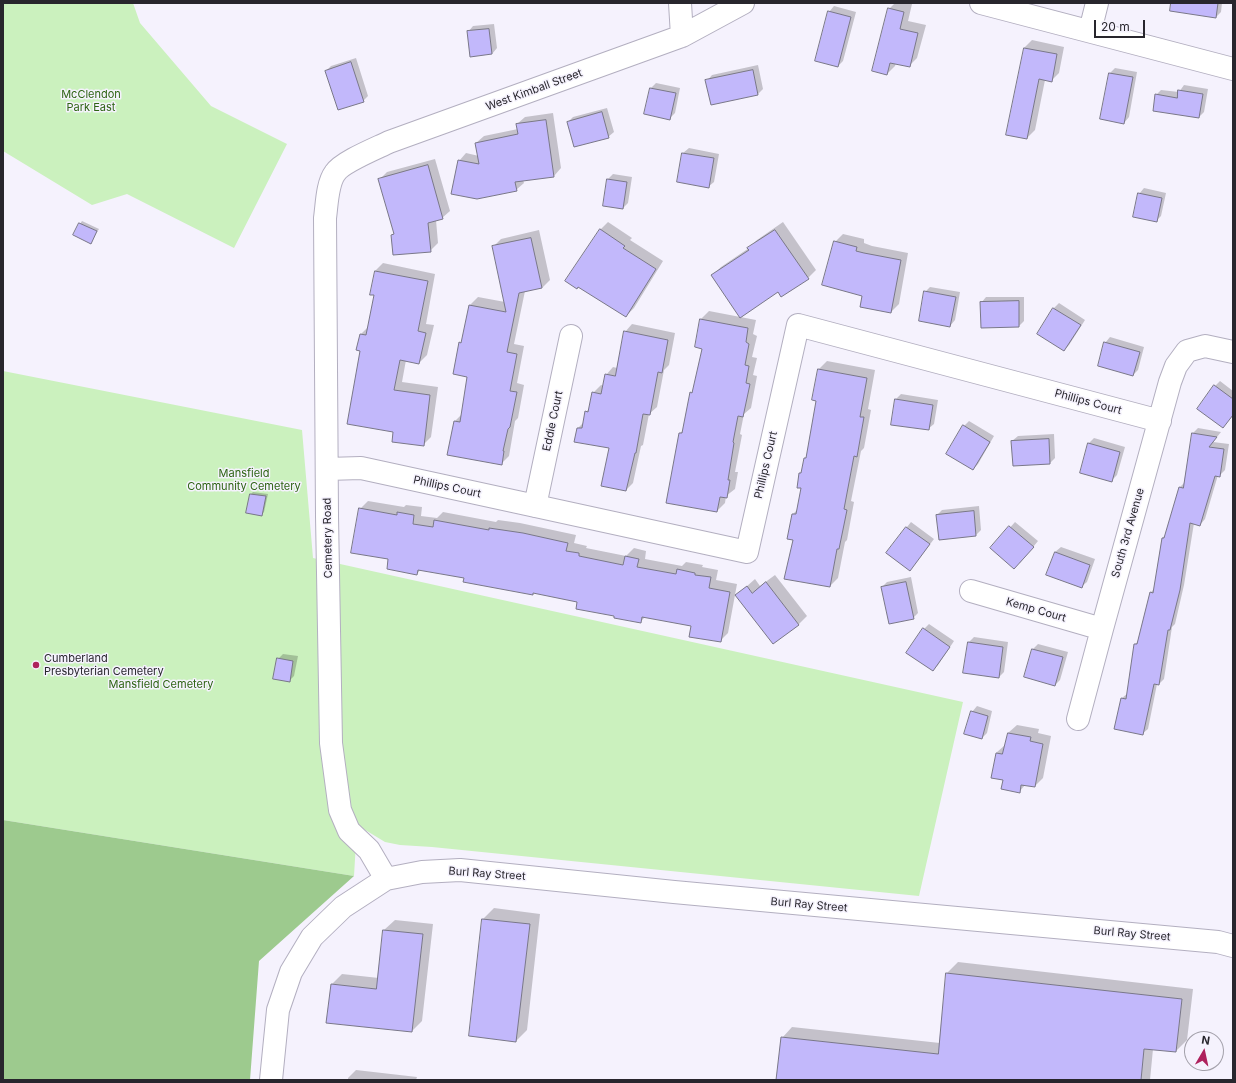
<!DOCTYPE html>
<html>
<head>
<meta charset="utf-8">
<style>
  body { margin:0 }
  #map { position:relative; width:1236px; height:1083px; overflow:hidden; background:#f5f2fd; font-family:Inter,sans-serif }
  canvas { display:block }
  .frame { position:absolute; inset:0; border:4px solid #28262d; pointer-events:none }
  .north { position:absolute; left:1184px; top:1031px; width:40px; height:40px; box-sizing:border-box; background:#f5f2fd; border:1px solid #a3a0aa; border-radius:50%; rotate:9deg; font-size:11px; font-weight:700; line-height:16px; text-align:center; color:#28262d }
  .north::after { content:''; display:block; margin:auto; width:14px; height:18px; background:#ae215d; clip-path:polygon(50% 0,100% 100%,50% 72%,0 100%) }
  .scale { position:absolute; left:1094px; top:20px; width:51px; height:18px; box-sizing:border-box; border:2px solid #28262d; border-top:0; padding-left:5px; font-size:12px; line-height:14px; white-space:nowrap; color:#28262d; -webkit-text-stroke:3px #f5f2fd; paint-order:stroke }
</style>
</head>
<body>
<div id="map">
<canvas width="1236" height="1083"></canvas>
<div class="frame"></div>
<div class="north">N</div>
<div class="scale">20 m</div>
</div>
<script>
const ctx = document.querySelector('canvas').getContext('2d');
ctx.lineJoin = 'round';
function fill(path, color) { ctx.fillStyle = color; ctx.fill(path, 'evenodd'); }
function stroke(path, color, width, dash) { ctx.strokeStyle = color; ctx.lineWidth = width; ctx.lineCap = dash ? 'butt' : 'round'; ctx.setLineDash(dash || []); ctx.stroke(path); }
function drawText(font, color, halo, rows, align = 'center') {
  ctx.font = font + ' Inter,sans-serif'; ctx.lineWidth = 3; ctx.setLineDash([]); ctx.textBaseline = 'middle'; ctx.strokeStyle = halo; ctx.fillStyle = color; for (const [text, x, y, turn = 0] of rows) {
    ctx.save(); ctx.translate(x, y); ctx.rotate((+turn || 0) * Math.PI / 180); ctx.textAlign = isNaN(turn) ? turn : align; if (halo) ctx.strokeText(text, 0, 0); ctx.fillText(text, 0, 0); ctx.restore();
  }
}
fill(new Path2D(`
  M 3,3 L 133,3 L 140,23 L 211,106 L 287,144 L 234,248 L 127,194 L 92,205 L 3,151 Z
  M 3,371 L 302,430 L 313,558 L 963,702 L 919,896 L 432,847 L 400,845 L 385,842 L 357,825 L 354,876 L 3,820 Z`), '#cbf1be');
fill(new Path2D(`
  M 3,820 L 354,876 L 259,961 L 250,1080 L 3,1080 Z`), '#9dca8e');
fill(new Path2D(`
  M 895,3 L 912,4 L 908,21 L 926,25 L 917,58 L 909,66 L 896,63 L 895,66 L 887,74 L 889,9 Z
  M 1190,3 L 1222,3 L 1221,12 L 1216,17 Z
  M 834,6 L 856,12 L 843,61 L 838,66 L 829,12 Z
  M 494,24 L 497,48 L 492,54 L 468,32 L 473,26 Z
  M 1032,40 L 1064,47 L 1059,73 L 1051,81 L 1045,80 L 1035,130 L 1027,138 L 1024,48 Z
  M 356,58 L 368,96 L 363,101 L 326,71 L 331,66 Z
  M 758,65 L 763,89 L 758,94 L 712,104 L 707,81 L 712,75 Z
  M 1115,68 L 1137,72 L 1129,117 L 1124,123 L 1110,73 Z
  M 656,83 L 680,88 L 675,113 L 669,119 L 651,88 Z
  M 1184,85 L 1208,89 L 1204,112 L 1199,117 L 1156,95 L 1161,90 L 1179,92 Z
  M 607,108 L 614,132 L 608,137 L 568,122 L 573,117 Z
  M 553,113 L 561,168 L 554,176 L 523,180 L 524,183 L 516,190 L 459,161 L 466,153 L 479,156 L 476,143 L 484,136 L 518,129 L 517,124 L 525,117 Z
  M 689,148 L 719,154 L 714,182 L 708,187 L 678,181 L 683,153 Z
  M 435,159 L 450,211 L 442,218 L 436,220 L 438,243 L 430,251 L 392,235 L 395,233 L 380,179 L 387,172 Z
  M 613,174 L 632,177 L 628,203 L 623,208 L 604,205 L 608,179 Z
  M 1144,188 L 1166,193 L 1161,216 L 1156,221 L 1139,194 Z
  M 82,221 L 99,229 L 91,242 L 80,224 Z
  M 608,222 L 632,238 L 630,240 L 663,261 L 634,308 L 626,316 L 600,230 Z
  M 783,222 L 816,270 L 808,278 L 713,275 L 721,267 L 749,248 L 757,240 Z
  M 539,230 L 550,280 L 542,288 L 525,291 L 514,344 L 524,346 L 517,383 L 524,385 L 518,418 L 515,421 L 509,456 L 501,464 L 455,421 L 462,414 L 469,376 L 460,343 L 463,341 L 470,305 L 478,297 L 505,302 L 493,247 L 501,239 Z
  M 843,234 L 864,239 L 864,243 L 872,246 L 908,253 L 899,304 L 891,312 L 863,295 L 835,242 Z
  M 383,263 L 435,274 L 426,324 L 434,325 L 427,355 L 419,363 L 406,360 L 402,382 L 438,387 L 431,437 L 423,445 L 395,431 L 361,350 L 358,350 L 361,334 L 368,327 L 375,295 L 375,271 Z
  M 930,287 L 960,292 L 955,320 L 950,326 L 925,292 Z
  M 986,297 L 1024,297 L 1024,321 L 1019,326 L 981,327 L 981,303 Z
  M 1059,303 L 1085,320 L 1069,345 L 1064,350 L 1054,308 Z
  M 709,311 L 756,320 L 753,334 L 757,336 L 752,357 L 757,358 L 753,375 L 757,376 L 751,408 L 744,414 L 740,434 L 742,435 L 735,472 L 738,472 L 735,489 L 726,496 L 725,503 L 717,511 L 680,433 L 684,430 L 691,393 L 694,390 L 704,348 L 701,319 Z
  M 632,324 L 675,333 L 669,365 L 664,370 L 657,407 L 649,414 L 643,445 L 641,446 L 633,483 L 626,490 L 611,448 L 578,428 L 584,422 L 586,412 L 590,408 L 593,393 L 601,385 L 604,386 L 606,375 L 613,367 L 617,368 L 625,332 Z
  M 1110,337 L 1144,347 L 1138,370 L 1133,375 L 1105,343 Z
  M 827,361 L 875,370 L 868,409 L 871,410 L 864,448 L 861,451 L 851,501 L 854,502 L 847,540 L 845,542 L 838,578 L 830,586 L 794,539 L 793,514 L 798,509 L 802,487 L 800,473 L 803,470 L 805,458 L 808,456 L 818,400 L 813,399 L 819,369 Z
  M 1220,381 L 1233,391 L 1233,415 L 1223,427 L 1215,386 Z
  M 901,394 L 938,400 L 934,424 L 928,429 L 892,424 L 896,399 Z
  M 969,421 L 994,436 L 978,464 L 973,469 L 964,426 Z
  M 1198,428 L 1221,432 L 1213,442 L 1229,444 L 1225,470 L 1219,476 L 1218,475 L 1205,519 L 1200,525 L 1194,523 L 1184,585 L 1175,624 L 1172,627 L 1164,679 L 1159,684 L 1157,684 L 1148,729 L 1142,734 L 1122,698 L 1128,693 L 1135,644 L 1139,641 L 1151,592 L 1154,589 L 1162,538 L 1167,534 L 1180,487 L 1185,482 L 1193,433 Z
  M 1054,434 L 1055,458 L 1050,463 L 1012,441 L 1018,436 Z
  M 1094,438 L 1125,447 L 1117,475 L 1112,480 L 1089,443 Z
  M 253,492 L 268,494 L 264,512 L 262,514 L 248,512 L 251,494 Z
  M 368,501 L 404,507 L 406,505 L 422,507 L 421,516 L 437,518 L 443,512 L 496,522 L 498,520 L 520,523 L 576,535 L 574,543 L 587,546 L 586,548 L 626,556 L 634,548 L 646,551 L 645,559 L 682,566 L 686,562 L 703,565 L 702,567 L 718,570 L 716,580 L 737,584 L 728,633 L 720,641 L 692,626 L 645,617 L 640,622 L 615,615 L 578,602 L 534,592 L 532,594 L 465,578 L 421,569 L 417,574 L 390,559 L 360,509 Z
  M 979,506 L 981,530 L 976,535 L 937,515 L 942,510 Z
  M 911,522 L 934,539 L 915,564 L 887,552 Z
  M 1015,522 L 1038,541 L 1020,563 L 992,548 Z
  M 1061,547 L 1095,559 L 1087,582 L 1081,587 L 1047,574 L 1055,552 Z
  M 775,575 L 807,616 L 799,624 L 774,643 L 737,595 L 755,579 L 760,586 Z
  M 911,577 L 918,613 L 913,618 L 882,587 L 887,582 Z
  M 929,624 L 954,641 L 938,665 L 933,670 L 924,629 Z
  M 974,637 L 1008,642 L 1004,672 L 999,677 L 969,642 Z
  M 1038,644 L 1068,652 L 1060,680 L 1055,685 L 1025,676 L 1033,649 Z
  M 283,654 L 298,656 L 294,676 L 289,681 L 278,659 Z
  M 977,706 L 992,711 L 987,733 L 982,738 L 972,712 Z
  M 1017,725 L 1039,729 L 1038,733 L 1051,736 L 1043,778 L 1035,786 L 1026,784 L 1019,792 L 1004,780 L 996,753 L 1005,745 L 1008,733 Z
  M 494,908 L 540,914 L 527,1030 L 516,1041 L 483,919 Z
  M 395,920 L 433,924 L 422,1021 L 412,1031 L 332,984 L 342,974 L 379,978 L 384,930 Z
  M 958,962 L 1193,989 L 1187,1040 L 1176,1051 L 1153,1049 L 1150,1080 L 777,1080 L 782,1038 L 792,1027 L 940,1043 L 947,973 Z
  M 356,1070 L 417,1077 L 416,1080 L 348,1080 L 348,1078 Z`), '#0003');
const building = new Path2D(`
  M 1171,3 L 1218,3 L 1216,18 L 1170,11 Z
  M 888,8 L 904,12 L 900,29 L 918,33 L 910,67 L 890,63 L 887,75 L 872,71 Z
  M 828,11 L 851,17 L 838,67 L 815,61 Z
  M 489,29 L 492,54 L 470,57 L 467,31 Z
  M 1024,48 L 1057,54 L 1052,82 L 1039,79 L 1027,139 L 1006,135 Z
  M 351,62 L 364,102 L 338,110 L 325,71 Z
  M 753,70 L 758,95 L 711,105 L 705,80 Z
  M 1109,73 L 1133,77 L 1124,124 L 1100,119 Z
  M 650,88 L 676,93 L 670,120 L 644,114 Z
  M 1178,90 L 1203,94 L 1199,118 L 1153,111 L 1155,94 L 1177,98 Z
  M 602,112 L 609,138 L 574,147 L 567,122 Z
  M 546,120 L 554,177 L 515,182 L 517,191 L 477,199 L 451,194 L 458,160 L 479,164 L 475,143 L 518,134 L 516,124 Z
  M 682,153 L 714,158 L 709,188 L 677,182 Z
  M 428,165 L 443,219 L 428,223 L 431,252 L 393,255 L 391,235 L 394,234 L 378,179 Z
  M 607,179 L 627,182 L 623,209 L 603,206 Z
  M 1138,193 L 1162,198 L 1157,222 L 1133,217 Z
  M 79,223 L 97,231 L 91,244 L 73,235 Z
  M 600,229 L 625,246 L 623,248 L 656,269 L 626,317 L 578,287 L 577,289 L 565,281 Z
  M 775,230 L 809,279 L 781,297 L 778,292 L 740,318 L 711,275 L 749,250 L 747,248 Z
  M 531,238 L 542,288 L 519,293 L 507,352 L 517,354 L 510,391 L 517,392 L 510,427 L 508,429 L 503,451 L 504,451 L 502,465 L 447,455 L 454,421 L 460,422 L 467,377 L 453,374 L 459,342 L 461,343 L 469,305 L 506,312 L 492,246 Z
  M 834,241 L 857,247 L 856,251 L 864,253 L 901,260 L 891,313 L 860,307 L 862,296 L 822,285 Z
  M 375,271 L 428,281 L 418,331 L 426,333 L 419,364 L 400,360 L 394,390 L 430,395 L 424,446 L 392,442 L 393,432 L 347,424 L 360,351 L 356,350 L 360,334 L 366,335 L 374,295 L 370,295 Z
  M 924,291 L 956,297 L 950,327 L 919,321 Z
  M 1019,301 L 1019,327 L 981,328 L 980,302 Z
  M 1053,308 L 1081,325 L 1064,351 L 1037,334 Z
  M 700,319 L 748,328 L 746,342 L 749,344 L 745,365 L 749,366 L 746,383 L 750,384 L 743,417 L 738,416 L 733,442 L 734,443 L 728,480 L 730,480 L 727,498 L 720,497 L 717,512 L 666,503 L 679,433 L 682,433 L 690,392 L 692,393 L 702,349 L 695,347 Z
  M 624,331 L 668,340 L 662,373 L 658,372 L 650,415 L 643,414 L 636,453 L 635,453 L 626,491 L 601,486 L 609,448 L 574,442 L 577,428 L 582,428 L 585,411 L 588,412 L 592,392 L 601,394 L 605,374 L 615,376 Z
  M 1104,342 L 1140,352 L 1133,376 L 1098,366 Z
  M 818,369 L 867,378 L 860,417 L 864,417 L 857,457 L 854,456 L 844,509 L 847,510 L 839,549 L 837,549 L 830,587 L 784,579 L 793,540 L 787,539 L 792,514 L 796,514 L 801,488 L 797,488 L 799,473 L 801,473 L 804,458 L 806,458 L 816,401 L 812,400 Z
  M 1214,385 L 1233,399 L 1233,415 L 1223,428 L 1197,409 Z
  M 895,399 L 933,405 L 929,430 L 891,425 Z
  M 963,425 L 990,442 L 973,470 L 946,454 Z
  M 1192,433 L 1217,437 L 1209,447 L 1224,449 L 1220,477 L 1215,476 L 1200,526 L 1190,523 L 1180,590 L 1170,630 L 1168,630 L 1159,685 L 1154,684 L 1143,735 L 1114,729 L 1121,698 L 1126,699 L 1134,644 L 1137,644 L 1150,592 L 1153,593 L 1162,538 L 1164,538 L 1179,487 L 1183,488 Z
  M 1049,439 L 1050,464 L 1013,466 L 1011,441 Z
  M 1088,443 L 1120,452 L 1112,482 L 1080,473 Z
  M 250,494 L 266,496 L 262,516 L 246,513 Z
  M 359,508 L 397,515 L 397,512 L 414,515 L 413,524 L 433,527 L 434,520 L 489,530 L 489,528 L 523,533 L 568,543 L 566,551 L 579,553 L 579,556 L 623,565 L 625,556 L 639,559 L 637,567 L 676,574 L 677,569 L 695,573 L 695,575 L 711,577 L 709,588 L 730,592 L 721,642 L 689,637 L 691,626 L 642,617 L 641,623 L 614,618 L 614,616 L 576,609 L 577,602 L 533,593 L 533,595 L 463,582 L 464,578 L 418,570 L 417,575 L 387,569 L 388,559 L 351,553 Z
  M 974,511 L 976,536 L 939,540 L 936,515 Z
  M 1009,526 L 1034,547 L 1014,569 L 990,548 Z
  M 906,527 L 930,544 L 910,571 L 886,553 Z
  M 1055,552 L 1090,565 L 1082,588 L 1046,575 Z
  M 766,582 L 799,625 L 773,644 L 735,595 L 747,586 L 752,593 Z
  M 906,582 L 914,619 L 889,624 L 881,587 Z
  M 923,628 L 950,647 L 933,671 L 906,653 Z
  M 968,642 L 1003,647 L 999,678 L 963,673 Z
  M 1032,649 L 1063,657 L 1055,686 L 1024,677 Z
  M 277,658 L 293,661 L 290,682 L 273,679 Z
  M 971,711 L 988,716 L 982,739 L 964,734 Z
  M 1008,733 L 1031,737 L 1030,741 L 1043,744 L 1035,787 L 1021,785 L 1020,793 L 1001,789 L 1003,780 L 991,778 L 996,753 L 1002,754 Z
  M 482,919 L 530,924 L 516,1042 L 469,1036 Z
  M 383,930 L 423,934 L 412,1032 L 326,1023 L 331,984 L 376,989 Z
  M 946,973 L 1182,999 L 1176,1052 L 1144,1049 L 1141,1080 L 776,1080 L 781,1037 L 938,1054 Z`);
fill(building, '#c2b8fb');
stroke(building, '#797788', 1);
const minor = new Path2D(`
  M 680,3 L 682,36
  M 981,3 L 1233,69
  M 1090,31 L 1097,3
  M 327,469 L 361,468 L 747,552 L 798,325 L 1160,421
  M 535,506 L 571,336
  M 971,591 L 1102,629
  M 1078,719 L 1102,629 L 1170,382 L 1176,366 L 1187,351 L 1205,346 L 1233,352
  M 386,879 L 369,850 L 349,831 L 340,810 L 331,743 L 327,516 L 325,218 C 327,204 327,184 335,173 C 342,162 377,148 389,142 L 682,36 L 743,3
  M 271,1080 L 278,1010 L 291,972 L 312,937 L 343,907 L 386,879 L 422,872 L 460,870 L 674,892 L 1218,942 L 1233,946`);
stroke(minor, '#b3afc0', 24);
stroke(minor, '#fff', 22);
for (const [x, y, r, color] of [
  [36,665,4,"#ae215d"]
]) { const dot = new Path2D(); dot.arc(x, y, r, 0, 2 * Math.PI); ctx.fillStyle = color; ctx.fill(dot); stroke(dot, '#f5f2fd', 1.5); }
drawText('11px', '#28262d', '#f5f2fd', [
  ["West Kimball Street",534,90,-20],
  ["Phillips Court",1088,402,15],
  ["Eddie Court",553,421,-78],
  ["Phillips Court",766,465,-77],
  ["Phillips Court",447,487,12],
  ["South 3rd Avenue",1128,533,-74],
  ["Cemetery Road",328,538,-91],
  ["Kemp Court",1036,610,16],
  ["Burl Ray Street",487,874,4],
  ["Burl Ray Street",809,905,5],
  ["Burl Ray Street",1132,934,5]
]);
drawText('11px', '#2e6414', '#f5f2fd', [
  ["McClendon",91,95],
  ["Park East",91,108],
  ["Mansfield",244,474],
  ["Community Cemetery",244,487],
  ["Mansfield Cemetery",161,685]
]);
drawText('11px', '#28262d', '#f5f2fd', [
  ["Cumberland",44,659],
  ["Presbyterian Cemetery",44,672]
], 'left');
</script>
</body>
</html>
